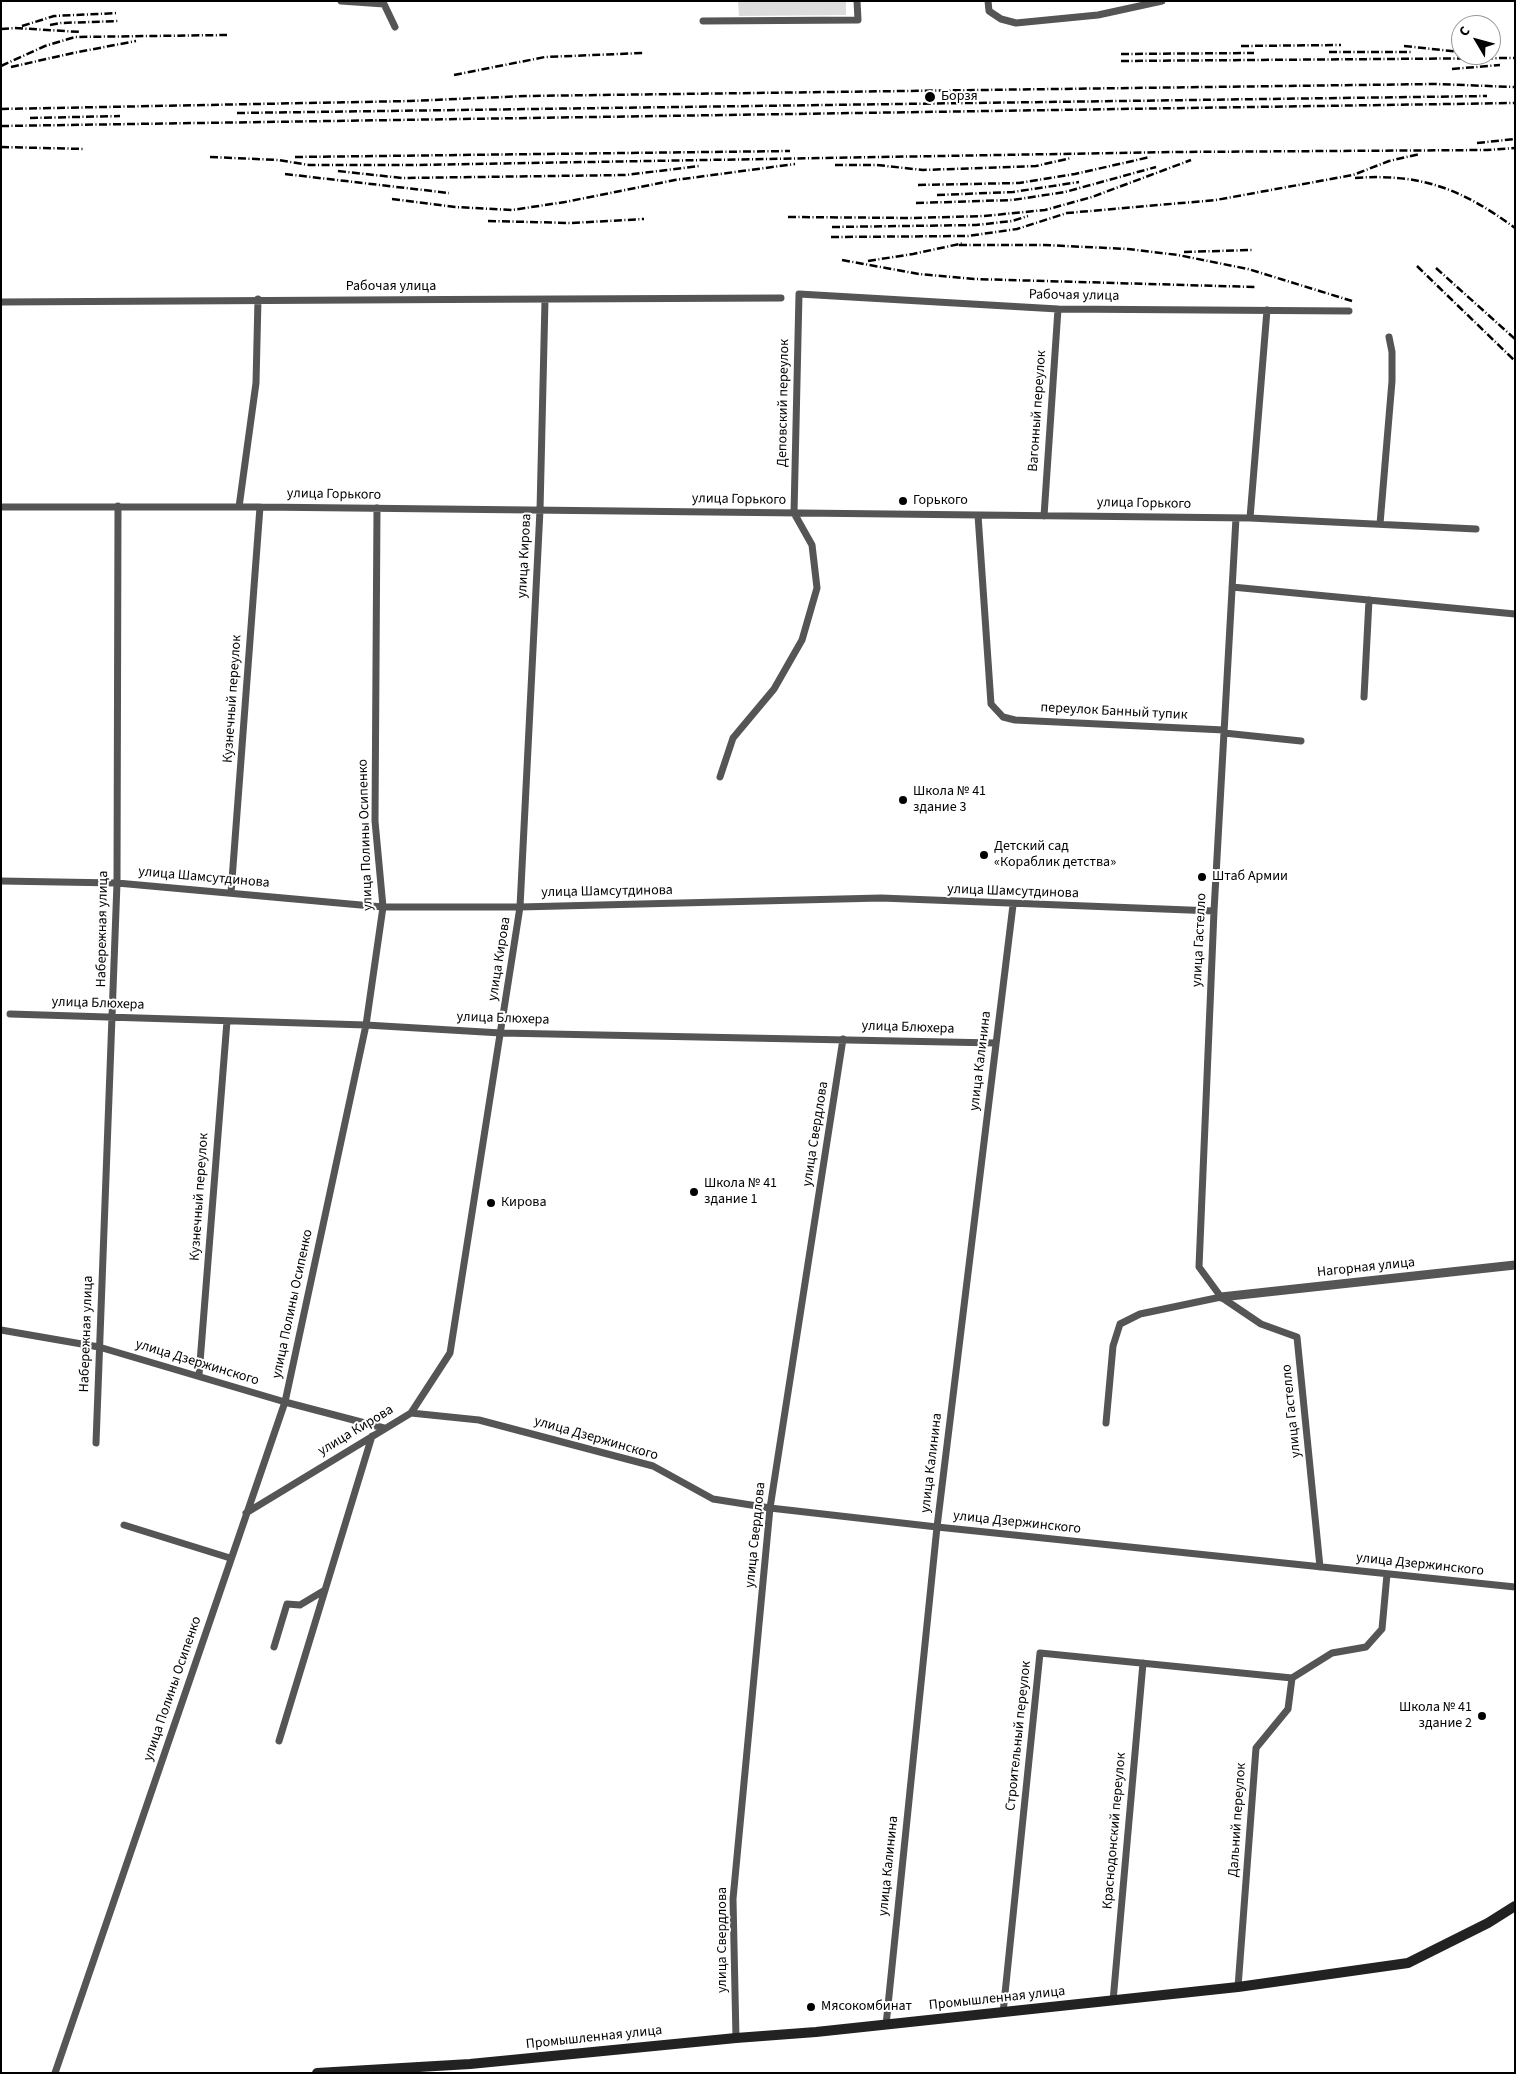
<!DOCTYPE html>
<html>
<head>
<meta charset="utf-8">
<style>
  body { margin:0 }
  #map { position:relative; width:1516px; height:2074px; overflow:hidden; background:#fff; font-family:"Source Sans 3",sans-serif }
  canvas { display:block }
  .frame { position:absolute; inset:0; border:2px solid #000; pointer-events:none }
  .north { position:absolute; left:1451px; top:15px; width:50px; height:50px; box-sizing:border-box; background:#fff; border:1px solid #999; border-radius:50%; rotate:307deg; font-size:14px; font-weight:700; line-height:20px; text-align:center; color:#000 }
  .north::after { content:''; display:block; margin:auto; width:18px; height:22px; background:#000; clip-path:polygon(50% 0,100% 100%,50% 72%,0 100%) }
</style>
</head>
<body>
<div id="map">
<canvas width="1516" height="2074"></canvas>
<div class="frame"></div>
<div class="north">С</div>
</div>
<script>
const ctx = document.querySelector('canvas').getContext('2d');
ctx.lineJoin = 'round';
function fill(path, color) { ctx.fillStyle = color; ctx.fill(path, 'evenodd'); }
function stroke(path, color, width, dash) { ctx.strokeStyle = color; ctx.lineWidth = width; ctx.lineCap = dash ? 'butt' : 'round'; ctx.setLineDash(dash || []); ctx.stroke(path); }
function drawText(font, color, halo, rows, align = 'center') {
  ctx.font = font + ' "Source Sans 3",sans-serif'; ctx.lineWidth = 4; ctx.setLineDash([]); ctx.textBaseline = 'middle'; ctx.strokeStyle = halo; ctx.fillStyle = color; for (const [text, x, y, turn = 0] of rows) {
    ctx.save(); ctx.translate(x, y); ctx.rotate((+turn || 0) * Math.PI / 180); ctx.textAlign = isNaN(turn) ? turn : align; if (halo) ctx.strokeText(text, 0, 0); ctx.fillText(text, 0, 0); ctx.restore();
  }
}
fill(new Path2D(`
  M 738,1 L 846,1 L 846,15 L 739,16 Z`), '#dcdcdc');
stroke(new Path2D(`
  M 341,1 L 384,4 L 395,27
  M 988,1 L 989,11 L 1001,19 L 1016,23 L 1098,15 L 1162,1
  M 703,21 L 858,20 L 857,1
  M 1,302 C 261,299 521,300 781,298
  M 1,507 L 260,507 L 1250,518 L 1476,529
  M 239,507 L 256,383 L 258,299
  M 978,515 L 991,704 L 1003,717 L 1015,720 L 1224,730
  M 1044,516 L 1058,309
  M 1236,518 L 1214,911 L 1199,1267 L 1221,1297 L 1261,1324 L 1297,1337 L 1320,1567
  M 1250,518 L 1267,310
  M 1380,524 L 1392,381 L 1392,352 L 1389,337
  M 1232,587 L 1515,614
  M 1364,697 L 1369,600
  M 1224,733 L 1301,741
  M 720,777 L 733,738 L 774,689 L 802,640 L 817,588 L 812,545 L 794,513 L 799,294 L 1058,309 L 1349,311
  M 1,881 L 117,883 L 383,907 L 520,907 L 881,898 L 1214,911
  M 231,893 L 260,507
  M 10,1014 L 366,1025 L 501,1033 L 996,1043
  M 1,1330 L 99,1347 L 285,1402 L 384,1428
  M 199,1375 L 227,1021
  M 411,1413 L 479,1420 L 653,1466 L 713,1499 L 770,1508 L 937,1527 L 1515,1587
  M 1106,1423 L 1113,1346 L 1120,1324 L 1140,1314 L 1221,1297
  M 96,1443 L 117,883 L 118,506
  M 246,1513 L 411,1413 L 450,1353 L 520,907 L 540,510 L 545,300
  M 124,1525 L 230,1558
  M 274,1647 L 287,1604 L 300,1605 L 325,1590
  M 279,1741 L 372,1436
  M 1238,1987 L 1256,1748 L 1288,1709 L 1292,1678 L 1332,1653 L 1366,1647 L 1382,1629 L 1387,1574
  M 1113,2001 L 1143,1663
  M 1003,2013 L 1040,1653 L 1292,1678
  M 886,2025 L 937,1527 L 1013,905
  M 736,2038 L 733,1899 L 770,1508 L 843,1039
  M 55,2073 L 285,1402 L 366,1025 L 383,907 L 375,821 L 377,508`), '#555', 7);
stroke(new Path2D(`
  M 1221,1297 L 1515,1265`), '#555', 9);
stroke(new Path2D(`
  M 317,2073 L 470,2064 L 736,2038 L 816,2032 L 1238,1987 L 1408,1963 L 1488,1923 L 1515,1906`), '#222', 10);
stroke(new Path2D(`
  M 50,25 L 61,23 L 118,21
  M 22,26 L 54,16 L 118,13
  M 1,29 L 15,28 L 81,32
  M 1241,46 L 1341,45
  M 1404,46 L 1461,52
  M 1329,52 L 1411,52
  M 1121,54 L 1254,53
  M 1121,61 L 1515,58
  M 1,66 L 45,46 L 75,37 L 227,35
  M 11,67 L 73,53 L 136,41
  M 1452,69 L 1500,65
  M 454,75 L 545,57 L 643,53
  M 1,109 L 410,101 L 525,96 L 1435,84 L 1515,87
  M 237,113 L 1487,96
  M 30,118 L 120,116
  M 1,126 L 1515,103
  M 1477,143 L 1515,139
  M 1,147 L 85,149
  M 210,157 L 278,160 L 309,165 L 413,165 L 1174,152 L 1487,150 L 1515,148
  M 295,157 L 790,151
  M 835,165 L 877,165 L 923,170 L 1036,166 L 1071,158
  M 338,171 L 402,178 L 626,175 L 699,166
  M 285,174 L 449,193
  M 1355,178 C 1421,173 1462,189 1515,228
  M 918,185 L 1019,183 L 1075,174 L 1150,157
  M 937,195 L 1013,192 L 1079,182
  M 392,199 L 455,207 L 512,210 L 565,202 L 675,180 L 795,164
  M 916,203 L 1013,200 L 1065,192 L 1156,167
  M 788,217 L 913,218 L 984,216 L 1045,210 L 1092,197 L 1191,160
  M 488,221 L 571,223 L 644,219
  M 832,227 L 976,225 L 1012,221 L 1028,216
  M 831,237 L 968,236 L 1017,229 L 1067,213 L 1216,200 L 1353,175 L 1389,161 L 1420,154
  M 959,245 L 1044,245 L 1128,249 L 1178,255 L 1248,269 L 1352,301
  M 1184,252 L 1252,250
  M 842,260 L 919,274 L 974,279 L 1255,287
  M 868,261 L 913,254 L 964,243
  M 1417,266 L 1515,361
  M 1436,268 L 1515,339`), '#000', 2.5, [8, 2.5, 1, 2.5]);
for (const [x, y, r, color] of [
  [930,97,6,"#000"],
  [903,501,5,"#000"],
  [903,800,5,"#000"],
  [984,855,5,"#000"],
  [1202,877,5,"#000"],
  [694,1192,5,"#000"],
  [491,1203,5,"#000"],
  [1482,1716,5,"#000"],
  [811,2007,5,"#000"]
]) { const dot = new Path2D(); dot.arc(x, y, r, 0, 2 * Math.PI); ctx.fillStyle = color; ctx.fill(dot); stroke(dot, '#fff', 2); }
drawText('14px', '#000', '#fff', [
  ["Борзя",941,97],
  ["Горького",913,501],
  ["Школа № 41",913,792],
  ["здание 3",913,808],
  ["Детский сад",994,847],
  ["«Кораблик детства»",994,863],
  ["Штаб Армии",1212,877],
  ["Школа № 41",704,1184],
  ["здание 1",704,1200],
  ["Кирова",501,1203],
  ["Школа № 41",1472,1708,"right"],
  ["здание 2",1472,1724,"right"],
  ["Мясокомбинат",821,2007]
], 'left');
drawText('14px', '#000', '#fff', [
  ["Рабочая улица",391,287],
  ["Рабочая улица",1074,296,1],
  ["Деповский переулок",784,403,-89],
  ["Вагонный переулок",1038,411,-86],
  ["улица Горького",334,495,1],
  ["улица Горького",739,500,1],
  ["улица Горького",1144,504,1],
  ["улица Кирова",525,556,-87],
  ["Кузнечный переулок",233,699,-86],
  ["переулок Банный тупик",1114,712,3],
  ["улица Полины Осипенко",366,835,-92],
  ["улица Шамсутдинова",204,878,5],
  ["улица Шамсутдинова",607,892,-1],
  ["улица Шамсутдинова",1013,892,2],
  ["Набережная улица",103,929,-89],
  ["улица Гастелло",1200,940,-87],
  ["улица Кирова",500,959,-81],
  ["улица Блюхера",98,1004,2],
  ["улица Блюхера",503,1019,2],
  ["улица Блюхера",908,1028,2],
  ["улица Калинина",981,1061,-83],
  ["улица Свердлова",816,1134,-81],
  ["Кузнечный переулок",200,1197,-86],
  ["Нагорная улица",1366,1268,-6],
  ["улица Полины Осипенко",293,1304,-78],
  ["Набережная улица",87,1334,-88],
  ["улица Дзержинского",197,1363,17],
  ["улица Гастелло",1292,1411,-96],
  ["улица Кирова",356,1431,-31],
  ["улица Дзержинского",596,1439,16],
  ["улица Калинина",932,1463,-83],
  ["улица Дзержинского",1017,1523,6],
  ["улица Свердлова",756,1535,-84],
  ["улица Дзержинского",1420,1565,6],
  ["улица Полины Осипенко",173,1689,-71],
  ["Строительный переулок",1019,1736,-84],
  ["Дальний переулок",1238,1820,-86],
  ["Краснодонский переулок",1115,1831,-85],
  ["улица Калинина",889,1866,-84],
  ["улица Свердлова",723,1940,-90],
  ["Промышленная улица",997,1999,-6],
  ["Промышленная улица",594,2038,-6]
]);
</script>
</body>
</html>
